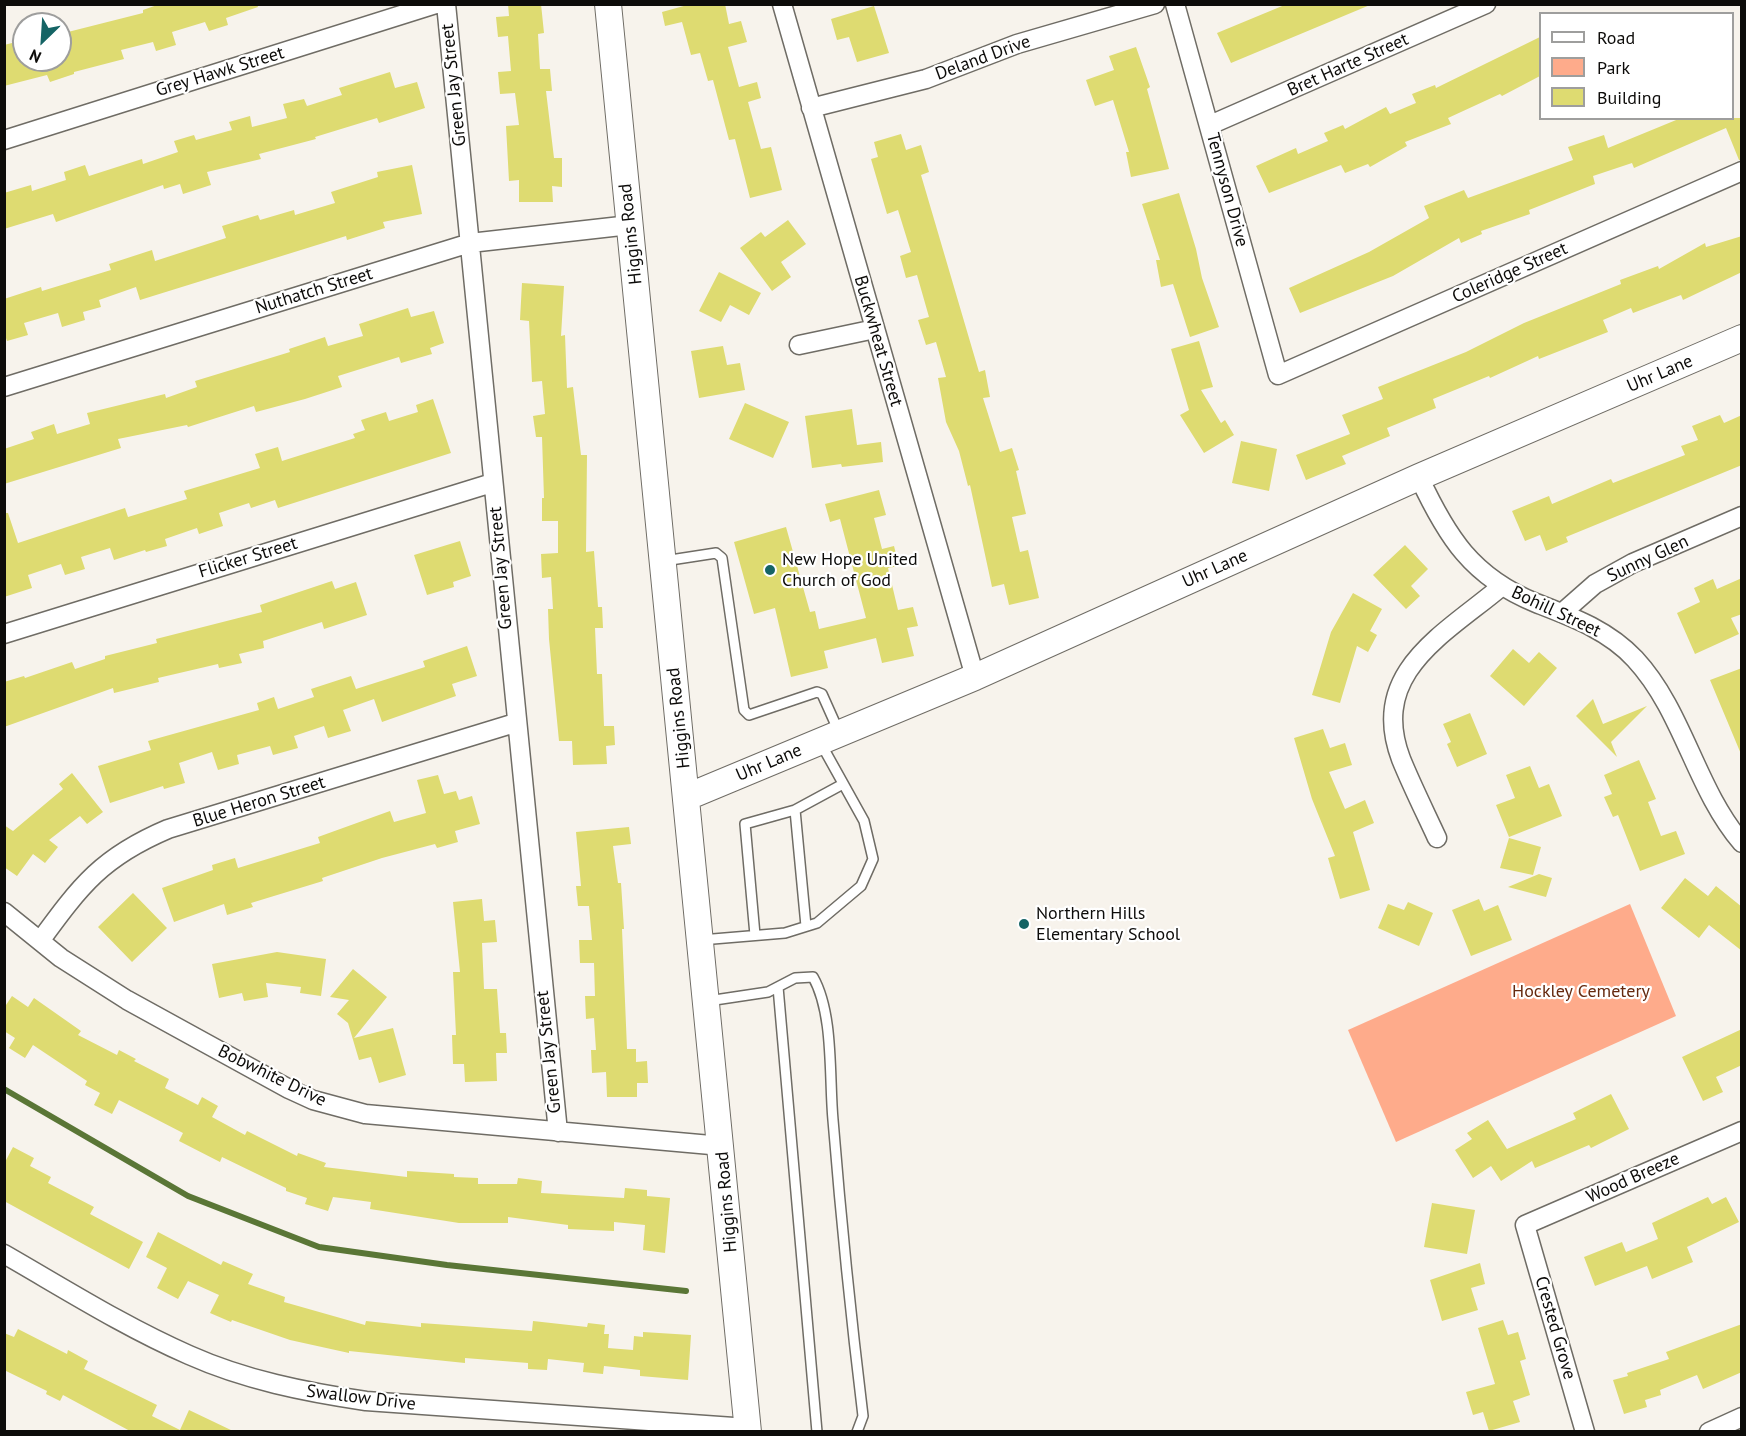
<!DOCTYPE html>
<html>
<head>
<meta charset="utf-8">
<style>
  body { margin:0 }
  #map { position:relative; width:1746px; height:1436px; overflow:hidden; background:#f7f3ec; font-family:"PT Sans",sans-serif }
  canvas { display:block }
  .frame { position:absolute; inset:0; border:6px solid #0d0c0a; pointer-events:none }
  .legend { position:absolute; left:1539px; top:12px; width:195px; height:108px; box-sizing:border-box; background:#fff; border:2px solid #9e9e9d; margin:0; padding:8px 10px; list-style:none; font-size:18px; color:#0d0c0a }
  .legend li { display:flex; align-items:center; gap:12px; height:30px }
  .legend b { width:30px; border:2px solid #9e9e9d }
  .north { position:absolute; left:12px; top:12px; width:60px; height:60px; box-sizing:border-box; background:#fff; border:2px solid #9e9e9d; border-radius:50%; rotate:205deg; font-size:16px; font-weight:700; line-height:24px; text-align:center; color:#0d0c0a }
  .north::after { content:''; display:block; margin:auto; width:21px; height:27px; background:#156465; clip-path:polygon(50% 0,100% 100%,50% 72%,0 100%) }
</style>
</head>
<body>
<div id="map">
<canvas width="1746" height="1436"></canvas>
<div class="frame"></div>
<ul class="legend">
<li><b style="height:8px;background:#fff"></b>Road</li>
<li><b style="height:16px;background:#feab8b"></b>Park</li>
<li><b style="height:16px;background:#dedb71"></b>Building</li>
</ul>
<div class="north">N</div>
</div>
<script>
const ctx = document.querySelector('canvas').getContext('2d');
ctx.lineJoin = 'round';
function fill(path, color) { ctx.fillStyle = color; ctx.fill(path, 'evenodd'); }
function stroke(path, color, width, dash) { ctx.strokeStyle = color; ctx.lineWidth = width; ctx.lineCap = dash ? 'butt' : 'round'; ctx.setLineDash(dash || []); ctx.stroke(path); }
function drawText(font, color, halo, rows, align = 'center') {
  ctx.font = font + ' "PT Sans",sans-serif'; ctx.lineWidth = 4.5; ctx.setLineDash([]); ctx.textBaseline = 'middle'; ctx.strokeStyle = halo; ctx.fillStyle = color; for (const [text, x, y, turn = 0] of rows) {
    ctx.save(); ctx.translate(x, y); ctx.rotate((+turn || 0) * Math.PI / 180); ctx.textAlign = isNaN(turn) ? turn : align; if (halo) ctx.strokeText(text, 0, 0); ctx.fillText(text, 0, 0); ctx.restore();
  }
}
fill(new Path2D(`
  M 1630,904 L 1676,1016 L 1396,1142 L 1348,1030 Z`), '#feab8b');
stroke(new Path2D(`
  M 4,1089 L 188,1196 L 319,1247 L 447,1265 L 686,1291`), '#5a7636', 6);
fill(new Path2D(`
  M 160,4 L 257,4 L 258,7 L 226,18 L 228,25 L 209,31 L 205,22 L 172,32 L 176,45 L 156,51 L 153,42 L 121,50 L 124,59 L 74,72 L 74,74 L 50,82 L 47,75 L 4,86 L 4,45 L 24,40 L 24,60 L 60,60 L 60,34 L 143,13 L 143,10 Z
  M 508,4 L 541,4 L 544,33 L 538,34 L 540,69 L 550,69 L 552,91 L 546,91 L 554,158 L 562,158 L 562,187 L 552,186 L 553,202 L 519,202 L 519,180 L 509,181 L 506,126 L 519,125 L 515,93 L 500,94 L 498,72 L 511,71 L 508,36 L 498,37 L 496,17 L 509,16 Z
  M 691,4 L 725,4 L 729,24 L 741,21 L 747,42 L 728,47 L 739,87 L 757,82 L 761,98 L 748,102 L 761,149 L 771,147 L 782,190 L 750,198 L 735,139 L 729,140 L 713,80 L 708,81 L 700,53 L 691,55 L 682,22 L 665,26 L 662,12 Z
  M 1287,4 L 1370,4 L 1370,5 L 1231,63 L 1217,33 Z
  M 874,6 L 889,53 L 857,62 L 849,37 L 837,40 L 831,19 Z
  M 1540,37 L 1540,76 L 1502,96 L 1500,94 L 1448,118 L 1451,124 L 1405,142 L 1407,146 L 1370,167 L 1368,164 L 1345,173 L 1341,165 L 1269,193 L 1256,166 L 1296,148 L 1298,154 L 1328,141 L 1324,133 L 1343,125 L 1345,129 L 1386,107 L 1390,114 L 1416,103 L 1412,94 L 1435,85 L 1436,88 Z
  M 1136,47 L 1150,87 L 1147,89 L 1169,169 L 1131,177 L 1126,152 L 1129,152 L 1113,100 L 1095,106 L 1086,80 L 1114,70 L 1109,56 Z
  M 390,72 L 395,88 L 417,82 L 425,108 L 379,123 L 377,118 L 315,137 L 316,139 L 259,154 L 261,159 L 207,172 L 211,185 L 183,194 L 180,184 L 164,189 L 163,185 L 56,222 L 53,214 L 4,229 L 4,193 L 31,185 L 32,191 L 66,180 L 64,172 L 85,165 L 89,176 L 142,159 L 143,164 L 178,152 L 174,141 L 194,135 L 196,140 L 232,130 L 229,122 L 250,116 L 252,127 L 287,118 L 283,104 L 304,99 L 307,106 L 342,95 L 339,88 Z
  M 1681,118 L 1742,118 L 1742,160 L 1739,160 L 1726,128 L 1634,168 L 1632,163 L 1593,176 L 1595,184 L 1529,210 L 1530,214 L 1481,231 L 1482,234 L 1461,243 L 1459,238 L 1393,276 L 1300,313 L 1289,288 L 1369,252 L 1429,218 L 1424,206 L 1464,190 L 1468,198 L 1573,160 L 1568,147 L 1604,135 L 1608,148 Z
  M 901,134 L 906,150 L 921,145 L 929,172 L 921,175 L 979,372 L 985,370 L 990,397 L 983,398 L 1000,452 L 1012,448 L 1019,470 L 1016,471 L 1026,514 L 1012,517 L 1020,552 L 1028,550 L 1039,598 L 1009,605 L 1004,584 L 992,587 L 970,485 L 968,486 L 959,451 L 946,422 L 938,378 L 946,377 L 936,342 L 926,345 L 918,320 L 929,317 L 917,275 L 906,278 L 900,256 L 911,252 L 898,210 L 887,214 L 871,159 L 878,157 L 874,142 Z
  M 412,165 L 422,214 L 383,222 L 385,228 L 347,240 L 346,236 L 140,300 L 136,287 L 99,300 L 101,307 L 83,312 L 85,320 L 62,327 L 58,313 L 24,323 L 28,335 L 7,341 L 4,332 L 4,299 L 41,287 L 42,291 L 111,270 L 109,264 L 152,250 L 155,261 L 226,238 L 222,226 L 258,215 L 260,220 L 294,210 L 295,215 L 335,203 L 331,192 L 378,177 L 377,172 Z
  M 1179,193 L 1196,249 L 1202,278 L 1219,327 L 1190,337 L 1173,284 L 1161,287 L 1156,260 L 1160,260 L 1142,204 Z
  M 788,220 L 806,244 L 781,262 L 791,277 L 772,291 L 740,248 L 761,232 L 765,237 Z
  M 1742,236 L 1742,272 L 1683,300 L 1681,295 L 1633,313 L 1631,308 L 1603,320 L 1608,332 L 1539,359 L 1538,356 L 1490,378 L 1489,376 L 1433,399 L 1436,408 L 1387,428 L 1390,436 L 1342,456 L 1346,464 L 1306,480 L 1296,455 L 1350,434 L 1342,415 L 1383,399 L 1378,387 L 1466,352 L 1524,323 L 1621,284 L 1620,280 L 1658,266 L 1659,269 L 1705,243 L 1706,247 Z
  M 719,272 L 761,293 L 749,315 L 730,305 L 721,322 L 699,311 Z
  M 522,283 L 564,286 L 561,336 L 565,335 L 567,388 L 573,387 L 581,455 L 587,455 L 586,552 L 594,551 L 598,607 L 602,607 L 603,628 L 595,628 L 597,674 L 602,674 L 604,726 L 614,726 L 615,745 L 606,746 L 607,764 L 573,765 L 572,741 L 559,741 L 549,639 L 548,609 L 553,609 L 551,577 L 542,578 L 541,554 L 558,553 L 558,521 L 542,521 L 542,498 L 544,498 L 542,437 L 536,437 L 533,416 L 545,414 L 542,381 L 532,382 L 529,321 L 520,320 Z
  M 408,308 L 411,317 L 434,311 L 444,343 L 430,348 L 432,354 L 401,363 L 399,357 L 338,376 L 342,387 L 305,399 L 256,412 L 254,406 L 188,427 L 187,425 L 118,439 L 121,448 L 4,484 L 4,449 L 34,439 L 31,432 L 54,424 L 57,434 L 90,424 L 87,413 L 165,394 L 166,398 L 197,387 L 195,381 L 290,352 L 289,349 L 325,337 L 328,346 L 363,336 L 359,324 Z
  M 1199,341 L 1213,387 L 1201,390 L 1221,423 L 1225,420 L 1234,435 L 1204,453 L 1180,415 L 1189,410 L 1171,349 Z
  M 723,346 L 727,365 L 740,363 L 745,390 L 699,398 L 691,351 Z
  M 433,399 L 451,453 L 278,508 L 275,500 L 251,508 L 249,503 L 219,513 L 223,526 L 199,534 L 197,528 L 165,539 L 167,546 L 146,552 L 145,550 L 114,560 L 110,548 L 81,557 L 85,569 L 65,575 L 61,564 L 28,575 L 32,588 L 4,597 L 4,513 L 8,513 L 18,543 L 125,508 L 128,517 L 187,499 L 184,491 L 260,468 L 255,454 L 278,447 L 282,461 L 355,438 L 353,434 L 365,430 L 361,420 L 386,412 L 389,421 L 418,412 L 416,405 Z
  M 745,403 L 789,422 L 773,458 L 729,439 Z
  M 852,409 L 857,445 L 881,442 L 883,462 L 842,467 L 841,464 L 812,468 L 805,416 Z
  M 1720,415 L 1724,423 L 1742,415 L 1742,465 L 1566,537 L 1568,542 L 1546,551 L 1540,535 L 1525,541 L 1512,511 L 1549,496 L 1552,504 L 1611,479 L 1613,483 L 1685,455 L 1681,446 L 1698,440 L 1692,426 Z
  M 1241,441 L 1277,449 L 1269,491 L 1232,483 Z
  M 879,490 L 886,515 L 874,518 L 882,549 L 894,546 L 899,566 L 888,568 L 898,610 L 913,607 L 918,626 L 907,628 L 914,656 L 882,663 L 876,638 L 824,651 L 828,668 L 791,677 L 775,608 L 754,614 L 734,542 L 786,527 L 810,612 L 815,611 L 819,629 L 866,618 L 840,519 L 830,522 L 825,504 Z
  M 460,541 L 471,576 L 453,582 L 454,587 L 427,595 L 414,555 Z
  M 1405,545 L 1428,569 L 1411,586 L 1420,596 L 1406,609 L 1373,575 Z
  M 1742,578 L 1742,614 L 1731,618 L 1739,634 L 1695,654 L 1677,613 L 1700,602 L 1694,588 L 1713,579 L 1717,589 Z
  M 332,581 L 335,589 L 356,582 L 367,615 L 324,629 L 322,622 L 263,641 L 264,648 L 239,654 L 242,663 L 219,668 L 218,664 L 158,678 L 159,682 L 114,693 L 113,688 L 4,727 L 4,682 L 24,676 L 25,678 L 72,662 L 75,669 L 105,659 L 105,656 L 157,643 L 156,639 L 262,612 L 260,605 Z
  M 1353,593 L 1382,609 L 1370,631 L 1377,635 L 1368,652 L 1357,646 L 1340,703 L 1312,695 L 1331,632 Z
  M 467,646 L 477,676 L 452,684 L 456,696 L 382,722 L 374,699 L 343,710 L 351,731 L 328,738 L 324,726 L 294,736 L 298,748 L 273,755 L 270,746 L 237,755 L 239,764 L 218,770 L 212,752 L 179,763 L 185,783 L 164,789 L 163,786 L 110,803 L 98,766 L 151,750 L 148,741 L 259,710 L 257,703 L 274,697 L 278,709 L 314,697 L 311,689 L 351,676 L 356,689 L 425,667 L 423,661 Z
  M 1513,649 L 1529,663 L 1539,652 L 1557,668 L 1524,706 L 1490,676 Z
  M 1742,668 L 1742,754 L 1741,754 L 1710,680 Z
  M 1593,699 L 1603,724 L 1647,706 L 1611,742 L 1617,757 L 1576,716 Z
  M 1470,713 L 1487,754 L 1457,767 L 1447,744 L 1451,742 L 1443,724 Z
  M 1323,729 L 1330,748 L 1345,743 L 1352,765 L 1329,772 L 1345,809 L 1365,800 L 1374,823 L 1353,832 L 1370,890 L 1340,899 L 1328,858 L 1335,856 L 1312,799 L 1294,738 Z
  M 1639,760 L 1656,799 L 1648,802 L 1661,836 L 1676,831 L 1685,854 L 1640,871 L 1618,815 L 1613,817 L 1604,797 L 1612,794 L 1604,775 Z
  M 1530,766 L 1539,788 L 1549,784 L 1562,816 L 1509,837 L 1496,805 L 1515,798 L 1506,775 Z
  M 72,773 L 103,812 L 87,824 L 80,816 L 49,840 L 58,847 L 45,863 L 33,854 L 17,876 L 4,867 L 4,825 L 13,831 L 63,789 L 59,784 Z
  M 438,775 L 444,794 L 456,791 L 459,800 L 472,796 L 480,824 L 455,831 L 458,842 L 437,848 L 435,844 L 382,858 L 322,878 L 323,881 L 251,903 L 253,907 L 227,915 L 224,904 L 174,922 L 162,888 L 213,870 L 212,865 L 235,858 L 238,868 L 320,843 L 318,837 L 390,811 L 394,822 L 426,813 L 417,780 Z
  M 629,827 L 631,844 L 613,846 L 618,883 L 621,883 L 624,929 L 622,929 L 627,1049 L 636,1049 L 636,1062 L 647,1061 L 648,1083 L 637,1083 L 637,1097 L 607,1097 L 606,1072 L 592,1073 L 591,1050 L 596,1050 L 594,1018 L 586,1019 L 585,996 L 595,996 L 594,963 L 580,963 L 579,940 L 592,940 L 589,906 L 578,906 L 576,886 L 581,886 L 576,832 Z
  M 1509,838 L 1541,847 L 1533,875 L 1500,868 Z
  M 1539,874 L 1552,878 L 1546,897 L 1508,887 Z
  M 1685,878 L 1708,896 L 1716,886 L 1742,907 L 1742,951 L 1709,925 L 1699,938 L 1661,908 Z
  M 133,893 L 167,928 L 132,962 L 98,927 Z
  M 482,899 L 484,921 L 495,920 L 497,942 L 482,943 L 484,989 L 497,989 L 500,1033 L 506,1033 L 507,1053 L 496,1053 L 497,1081 L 465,1082 L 464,1064 L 453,1064 L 452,1035 L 456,1035 L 453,972 L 460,972 L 453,902 Z
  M 1479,899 L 1484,911 L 1498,905 L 1512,940 L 1471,956 L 1452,910 Z
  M 1408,902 L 1433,913 L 1419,946 L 1378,928 L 1388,904 L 1404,910 Z
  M 277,952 L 326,959 L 321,996 L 300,993 L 301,987 L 266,983 L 268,997 L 244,1001 L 242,993 L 219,998 L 212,964 Z
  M 353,969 L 387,997 L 354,1038 L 393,1028 L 406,1075 L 379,1083 L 371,1057 L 359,1060 L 348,1023 L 337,1014 L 349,1000 L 330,997 Z
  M 12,996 L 28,1007 L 34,998 L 81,1031 L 78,1035 L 117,1055 L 119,1050 L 136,1059 L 134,1061 L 169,1079 L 165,1088 L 198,1105 L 202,1097 L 218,1106 L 212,1117 L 245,1135 L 247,1131 L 297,1156 L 298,1153 L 326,1163 L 324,1167 L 407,1177 L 407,1171 L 454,1174 L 454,1177 L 478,1178 L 478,1184 L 517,1184 L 518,1178 L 542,1181 L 541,1193 L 624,1198 L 625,1188 L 647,1190 L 647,1196 L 670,1198 L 665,1253 L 643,1250 L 645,1225 L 614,1222 L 614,1231 L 568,1229 L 568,1225 L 508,1217 L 508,1223 L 459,1223 L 370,1209 L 371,1202 L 333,1197 L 328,1211 L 305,1204 L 307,1198 L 286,1191 L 286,1188 L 222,1157 L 220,1162 L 179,1141 L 183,1133 L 119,1100 L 112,1114 L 94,1105 L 100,1093 L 85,1085 L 87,1081 L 33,1045 L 25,1058 L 9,1048 L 15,1038 L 4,1031 L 4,1008 Z
  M 1742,1029 L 1742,1065 L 1716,1077 L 1723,1092 L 1703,1101 L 1682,1057 Z
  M 1611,1094 L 1629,1129 L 1591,1148 L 1589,1145 L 1535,1168 L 1532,1161 L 1501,1181 L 1491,1166 L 1473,1178 L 1455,1150 L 1472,1139 L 1467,1133 L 1488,1120 L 1507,1149 L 1576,1119 L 1573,1113 Z
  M 13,1147 L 34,1158 L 30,1166 L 51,1177 L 48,1183 L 94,1207 L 90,1214 L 143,1242 L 129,1269 L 4,1201 L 4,1164 Z
  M 1708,1197 L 1712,1204 L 1726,1197 L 1739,1222 L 1687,1247 L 1693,1262 L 1652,1279 L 1647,1266 L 1595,1286 L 1584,1257 L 1622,1242 L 1626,1252 L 1658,1239 L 1652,1223 Z
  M 1432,1203 L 1475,1210 L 1467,1254 L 1424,1247 Z
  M 158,1232 L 221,1265 L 223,1261 L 253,1274 L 248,1284 L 285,1297 L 284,1302 L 365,1325 L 366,1321 L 421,1327 L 421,1323 L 532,1331 L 533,1321 L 587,1327 L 588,1323 L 605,1325 L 604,1334 L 609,1334 L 608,1348 L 633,1350 L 634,1336 L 643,1337 L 643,1332 L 691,1335 L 688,1380 L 640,1376 L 640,1370 L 604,1366 L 603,1374 L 583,1372 L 584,1363 L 548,1359 L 547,1370 L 528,1369 L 528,1363 L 465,1358 L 465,1363 L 349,1351 L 349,1353 L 290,1340 L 232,1320 L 231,1322 L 210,1313 L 219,1295 L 188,1281 L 178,1299 L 157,1288 L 167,1268 L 146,1257 Z
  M 1480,1263 L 1485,1284 L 1471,1288 L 1478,1310 L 1442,1321 L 1430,1280 Z
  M 1503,1320 L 1508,1335 L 1518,1332 L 1526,1359 L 1520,1361 L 1530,1395 L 1513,1401 L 1520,1422 L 1489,1431 L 1483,1412 L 1473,1415 L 1466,1392 L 1495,1384 L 1478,1328 Z
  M 1742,1324 L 1742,1372 L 1703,1389 L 1697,1375 L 1660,1390 L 1661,1395 L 1645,1400 L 1647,1407 L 1624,1414 L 1613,1380 L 1628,1376 L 1627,1373 L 1669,1359 L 1666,1352 Z
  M 18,1329 L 67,1354 L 68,1350 L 88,1361 L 84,1369 L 157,1405 L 152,1416 L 180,1430 L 189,1410 L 233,1431 L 130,1431 L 63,1395 L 60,1401 L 46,1394 L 47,1391 L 4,1370 L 4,1333 L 14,1337 Z`), '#dedb71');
const lane = new Path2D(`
  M 664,561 L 716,553 L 722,558 L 744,710 L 749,715 L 817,692 L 822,694 L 839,732
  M 795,810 L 843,784
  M 755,935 L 745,824 L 795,810 L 806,926
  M 701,940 L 785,933 L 817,923 L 861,886 L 873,859 L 864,821 L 820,742
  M 778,987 L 817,1432
  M 708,1001 L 768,992 L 795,978 L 813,977 C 834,1014 829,1077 833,1120 C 841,1219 851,1318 863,1416 L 857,1432`);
const street = new Path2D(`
  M 446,4 L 558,1132
  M 782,4 L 975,677
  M 1175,4 L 1278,375 L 1742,171
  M 811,108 L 926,79 L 1017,44 L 1155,4
  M 1210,125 L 1486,4
  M 4,140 L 436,4
  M 799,345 L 875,329
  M 4,387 L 470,243 L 630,225
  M 1419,477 C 1447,537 1472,577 1536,603 C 1572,617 1608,630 1635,659 C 1684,712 1695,788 1742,843
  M 1562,613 L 1595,584 L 1633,563 L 1742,516
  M 4,634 L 492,483
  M 1437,838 C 1425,812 1412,786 1401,759 C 1368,672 1445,634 1502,586
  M 4,912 L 61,958 L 127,1000 L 289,1089 L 313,1100 L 365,1114 L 722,1146
  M 40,941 C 81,885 102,857 168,829 L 515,723
  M 4,1254 C 65,1289 125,1327 189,1355 C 245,1380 305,1392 366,1401 L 748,1428
  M 1585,1432 L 1525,1225 L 1742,1131
  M 1709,1432 L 1742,1417`);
const secondary = new Path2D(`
  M 608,4 L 748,1432
  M 687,797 L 975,677 L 1419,477 L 1742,338`);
stroke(lane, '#6f6c65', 12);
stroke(street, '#6f6c65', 21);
stroke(secondary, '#6f6c65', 28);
stroke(lane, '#fff', 9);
stroke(street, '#fff', 18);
stroke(secondary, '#fff', 26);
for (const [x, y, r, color] of [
  [770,570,6,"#156465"],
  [1024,924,6,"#156465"]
]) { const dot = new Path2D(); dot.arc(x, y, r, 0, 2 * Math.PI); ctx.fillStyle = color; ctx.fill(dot); stroke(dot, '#fff', 2); }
drawText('18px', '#0d0c0a', '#fff', [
  ["Deland Drive",983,58,-20],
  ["Bret Harte Street",1348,65,-24],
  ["Grey Hawk Street",220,72,-17],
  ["Green Jay Street",454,85,-96],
  ["Tennyson Drive",1227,190,75],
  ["Higgins Road",631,234,-96],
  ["Coleridge Street",1510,273,-24],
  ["Nuthatch Street",314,291,-17],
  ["Buckwheat Street",878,341,74],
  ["Uhr Lane",1660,374,-23],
  ["Flicker Street",248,558,-17],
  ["Sunny Glen",1648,559,-25],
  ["Green Jay Street",501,568,-95],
  ["Uhr Lane",1215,569,-24],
  ["Bohill Street",1556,612,25],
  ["Higgins Road",679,718,-96],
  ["Uhr Lane",769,763,-23],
  ["Blue Heron Street",259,802,-17],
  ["Green Jay Street",549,1052,-96],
  ["Bobwhite Drive",272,1076,26],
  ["Wood Breeze",1633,1178,-24],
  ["Higgins Road",727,1202,-95],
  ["Crested Grove",1555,1328,74],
  ["Swallow Drive",361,1398,7]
]);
drawText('18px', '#0d0c0a', '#fff', [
  ["New Hope United",782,560],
  ["Church of God",782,581],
  ["Northern Hills",1036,914],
  ["Elementary School",1036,935]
], 'left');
drawText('18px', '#65290e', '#fff', [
  ["Hockley Cemetery",1581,992]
]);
</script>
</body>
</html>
